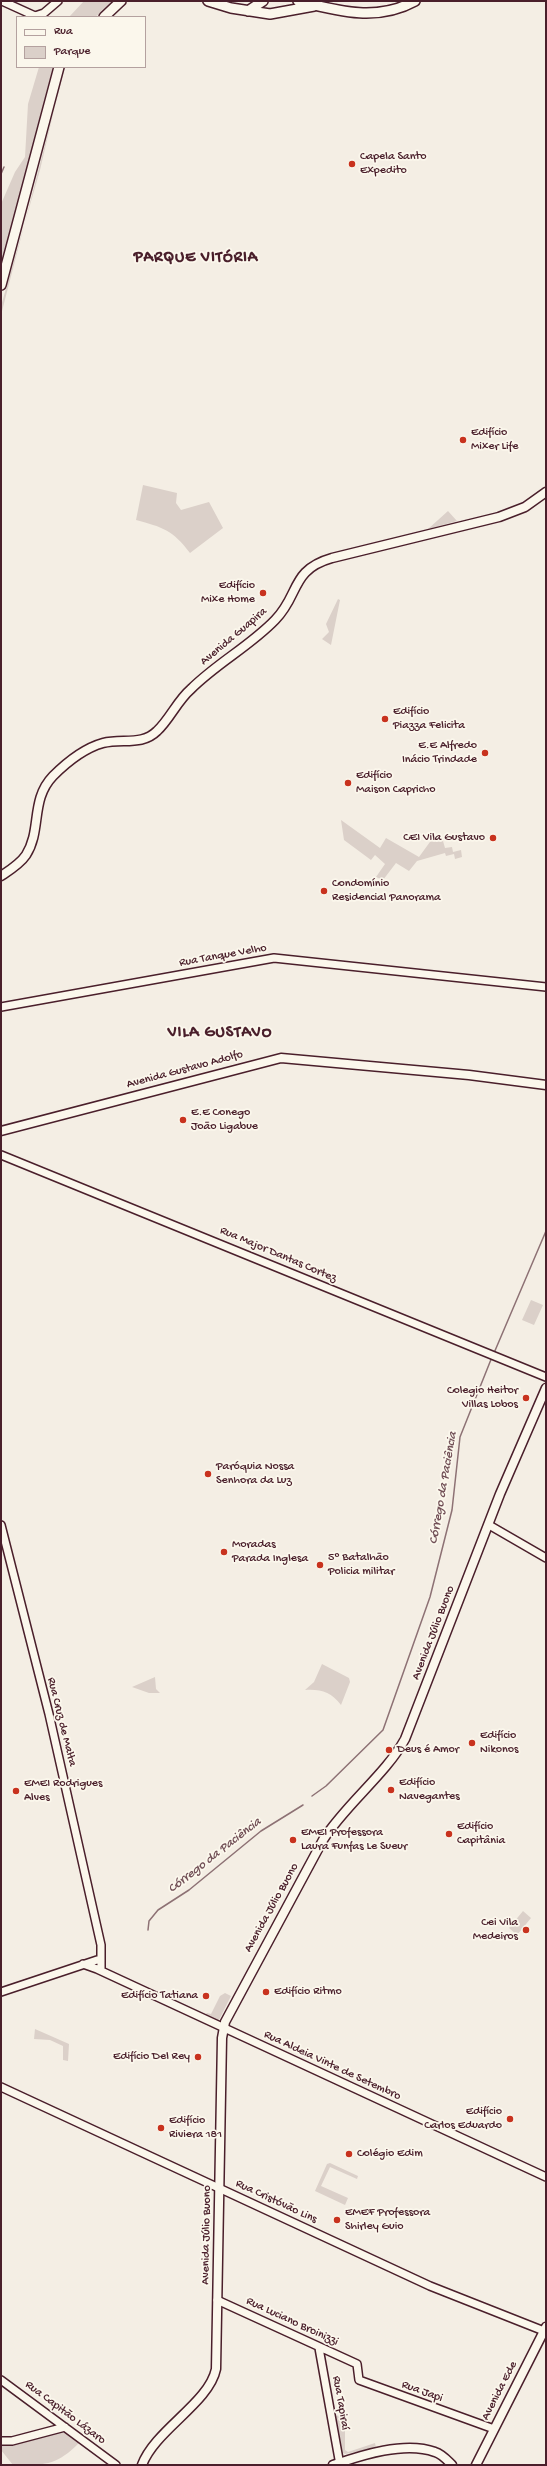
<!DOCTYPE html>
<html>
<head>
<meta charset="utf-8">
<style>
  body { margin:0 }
  #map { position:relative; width:547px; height:2466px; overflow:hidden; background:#f4eee4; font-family:"Gochi Hand",sans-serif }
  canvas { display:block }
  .frame { position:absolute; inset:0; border:2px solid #4a1f2b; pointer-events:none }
  .legend { position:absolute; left:16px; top:16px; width:130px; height:52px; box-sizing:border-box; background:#fbf7ec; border:1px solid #b4a19f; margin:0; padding:5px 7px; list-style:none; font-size:12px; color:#4a1f2b }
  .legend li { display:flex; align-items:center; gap:8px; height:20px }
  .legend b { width:20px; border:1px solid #b4a19f }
</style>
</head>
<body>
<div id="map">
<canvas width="547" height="2466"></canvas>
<div class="frame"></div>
<ul class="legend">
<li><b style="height:5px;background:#fbf7ec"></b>Rua</li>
<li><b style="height:11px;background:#dbd0c9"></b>Parque</li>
</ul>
</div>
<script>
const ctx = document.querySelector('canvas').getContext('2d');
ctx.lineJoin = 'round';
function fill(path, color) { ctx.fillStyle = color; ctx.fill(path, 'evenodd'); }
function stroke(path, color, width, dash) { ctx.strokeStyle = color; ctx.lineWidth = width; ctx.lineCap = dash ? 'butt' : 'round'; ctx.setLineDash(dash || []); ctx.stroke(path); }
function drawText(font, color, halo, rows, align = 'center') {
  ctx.font = font + ' "Gochi Hand",sans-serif'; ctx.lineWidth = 3.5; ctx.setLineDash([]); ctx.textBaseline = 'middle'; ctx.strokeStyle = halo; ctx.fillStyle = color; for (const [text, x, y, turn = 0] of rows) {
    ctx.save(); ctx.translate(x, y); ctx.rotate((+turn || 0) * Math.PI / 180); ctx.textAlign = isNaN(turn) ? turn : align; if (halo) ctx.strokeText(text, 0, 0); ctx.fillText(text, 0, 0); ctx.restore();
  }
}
fill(new Path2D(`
  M 84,1 L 117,1 L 95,17 L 69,17 Z
  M 39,67 L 53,67 L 1,267 L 1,204 L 15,172 L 25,157 L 28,104 Z
  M 64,67 L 65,67 L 1,315 L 1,306 L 40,170 Z
  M 143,485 L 177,493 L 176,503 L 181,510 L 209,502 L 223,528 L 190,553 C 173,530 162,527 136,520 Z
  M 448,511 L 457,521 L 428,529 Z
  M 338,599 L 340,600 L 331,645 L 322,639 L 329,632 L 326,624 Z
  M 341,820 L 380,848 L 386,838 L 419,857 L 435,835 L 436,842 L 443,841 L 445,848 L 452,847 L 453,852 L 461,850 L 462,857 L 455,859 L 454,854 L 446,856 L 445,853 L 417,861 L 409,871 L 396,863 L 383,880 L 376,877 L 385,864 L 375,855 L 371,860 L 344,840 Z
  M 531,1300 L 543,1305 L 534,1325 L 522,1320 Z
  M 322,1664 L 349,1678 L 350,1682 L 341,1705 C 331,1692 321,1689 305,1690 L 314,1682 Z
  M 155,1677 L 156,1689 L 160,1693 L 149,1693 L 132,1687 Z
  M 523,1911 L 531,1918 L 517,1935 L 509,1928 Z
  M 225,1993 L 231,1996 L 218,2022 L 205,2015 L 207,2013 L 211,2014 L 220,1996 Z
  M 35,2029 L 69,2044 L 68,2061 L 63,2060 L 63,2046 L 50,2040 L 34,2039 Z
  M 330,2163 L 358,2176 L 357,2179 L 330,2167 L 321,2186 L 348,2198 L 345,2205 L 315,2191 L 327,2164 Z
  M 345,2414 L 345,2450 L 348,2452 L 375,2443 L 376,2448 L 345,2454 L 343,2453 L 336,2416 Z
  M 61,2428 L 79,2443 C 56,2466 45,2465 13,2465 L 1,2450 L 1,2446 Z`), '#dbd0c9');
stroke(new Path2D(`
  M 1,174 L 4,167
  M 494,1353 L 546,1231
  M 312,1796 L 326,1786 L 383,1730 L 430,1597 L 452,1510 L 460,1437 L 492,1357
  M 148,1930 L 149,1921 L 158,1910 L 189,1890 L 261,1831 L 303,1805`), '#8d7174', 1.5);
const tertiary = new Path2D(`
  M 2,1 L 35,16 L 44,13 L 58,1
  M 1,1007 L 274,958 L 546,987
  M 1,1155 L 546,1377
  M 1,1525 L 49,1714 L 101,1945 L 101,1968 L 97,1969 L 83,1964
  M 489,1525 L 546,1558
  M 97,1969 L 546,2177
  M 1,1992 L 97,1960 L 101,1961
  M 1,2087 L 430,2286 L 544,2331
  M 217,2300 L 357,2364 L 359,2380 L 494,2429
  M 319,2348 L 340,2465
  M 1,2380 L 116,2465
  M 1,2441 L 12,2441 L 65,2427`);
const secondary = new Path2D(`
  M 1,876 C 10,870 20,864 26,855 C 42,830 30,800 53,776 C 66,763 85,748 103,743 C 122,738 142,746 157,731 C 170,719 177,701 191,689 C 217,663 250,646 275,620 C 300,595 290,570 332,558 L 499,517 L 525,507 L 546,492
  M 1,1131 L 281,1058 L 469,1075 L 546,1085
  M 142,2465 C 155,2430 209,2403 216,2369 L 222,2038 L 225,2022 L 323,1840 C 346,1804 386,1774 405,1739 L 500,1494 L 546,1388
  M 333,2465 C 362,2455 405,2441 435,2452 C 442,2454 447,2460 452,2465
  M 476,2465 L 546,2327`);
const primary = new Path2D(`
  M 208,1 L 231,8 L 270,14 L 314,6
  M 298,1 C 338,11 377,22 415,1
  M 248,11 L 263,1
  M 104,17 L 121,1
  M 1,285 L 59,67`);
stroke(tertiary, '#4a1f2b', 10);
stroke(secondary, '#4a1f2b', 11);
stroke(primary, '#4a1f2b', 12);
stroke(tertiary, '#fbf7ec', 7);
stroke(secondary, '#fbf7ec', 8);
stroke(primary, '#fbf7ec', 9);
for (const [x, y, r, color] of [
  [352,164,4,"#c8321e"],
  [463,440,4,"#c8321e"],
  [263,593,4,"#c8321e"],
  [385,719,4,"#c8321e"],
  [485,753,4,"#c8321e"],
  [348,783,4,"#c8321e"],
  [493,838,4,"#c8321e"],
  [324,891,4,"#c8321e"],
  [183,1120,4,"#c8321e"],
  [526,1398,4,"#c8321e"],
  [208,1474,4,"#c8321e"],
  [224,1552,4,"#c8321e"],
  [320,1565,4,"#c8321e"],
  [472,1743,4,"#c8321e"],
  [389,1750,4,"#c8321e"],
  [391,1790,4,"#c8321e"],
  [16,1791,4,"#c8321e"],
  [449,1834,4,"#c8321e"],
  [293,1840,4,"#c8321e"],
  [526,1930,4,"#c8321e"],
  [266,1992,4,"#c8321e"],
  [206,1996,4,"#c8321e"],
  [198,2057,4,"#c8321e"],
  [510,2119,4,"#c8321e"],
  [161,2128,4,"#c8321e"],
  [349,2154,4,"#c8321e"],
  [337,2220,4,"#c8321e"]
]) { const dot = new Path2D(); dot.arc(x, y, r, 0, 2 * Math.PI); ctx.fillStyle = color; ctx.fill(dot); stroke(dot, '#fbf7ec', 1.5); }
drawText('12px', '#4a1f2b', '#fbf7ec', [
  ["Capela Santo",360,157],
  ["Expedito",360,171],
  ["Edifício",471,433],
  ["Mixer Life",471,447],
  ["Edifício",255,586,"right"],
  ["Mixe Home",255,600,"right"],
  ["Edifício",393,712],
  ["Piazza Felicita",393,726],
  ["E.E Alfredo",477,746,"right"],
  ["Inácio Trindade",477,760,"right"],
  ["Edifício",356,776],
  ["Maison Capricho",356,790],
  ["CEI Vila Gustavo",485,838,"right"],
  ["Condomínio",332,884],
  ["Residencial Panorama",332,898],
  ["E.E Conego",191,1113],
  ["João Ligabue",191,1127],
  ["Colegio Heitor",518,1391,"right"],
  ["Villas Lobos",518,1405,"right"],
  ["Paróquia Nossa",216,1467],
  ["Senhora da Luz",216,1481],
  ["Moradas",232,1545],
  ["Parada Inglesa",232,1559],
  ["5º Batalhão",328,1558],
  ["Policia militar",328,1572],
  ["Edifício",480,1736],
  ["Nikonos",480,1750],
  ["Deus é Amor",397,1750],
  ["Edifício",399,1783],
  ["Navegantes",399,1797],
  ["EMEI Rodrigues",24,1784],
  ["Alves",24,1798],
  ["Edifício",457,1827],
  ["Capitânia",457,1841],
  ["EMEI Professora",301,1833],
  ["Laura Funfas Le Sueur",301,1847],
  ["Cei Vila",518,1923,"right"],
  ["Medeiros",518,1937,"right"],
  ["Edifício Ritmo",274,1992],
  ["Edifício Tatiana",198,1996,"right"],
  ["Edifício Del Rey",190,2057,"right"],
  ["Edifício",502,2112,"right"],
  ["Carlos Eduardo",502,2126,"right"],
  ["Edifício",169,2121],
  ["Riviera 181",169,2135],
  ["Colégio Edim",357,2154],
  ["EMEF Professora",345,2213],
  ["Shirley Guio",345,2227]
], 'left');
drawText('12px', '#4a1f2b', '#fbf7ec', [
  ["Avenida Guapira",234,637,-40],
  ["Rua Tanque Velho",223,956,-10],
  ["Avenida Gustavo Adolfo",185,1070,-15],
  ["Rua Major Dantas Cortez",278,1255,23],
  ["Avenida Júlio Buono",434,1633,-69],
  ["Rua Cruz de Malta",61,1722,76],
  ["Avenida Júlio Buono",272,1908,-61],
  ["Rua Aldeia Vinte de Setembro",332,2066,25],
  ["Rua Cristóvão Lins",276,2202,25],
  ["Avenida Júlio Buono",207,2235,-89],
  ["Rua Luciano Broinizzi",292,2322,25],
  ["Avenida Ede",500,2391,-63],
  ["Rua Japi",422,2392,20],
  ["Rua Tapiraí",340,2403,80],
  ["Rua Capitão Lázaro",65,2413,37]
]);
drawText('italic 13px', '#714f56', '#fbf7ec', [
  ["Córrego da Paciência",444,1488,-80],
  ["Córrego da Paciência",215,1856,-38]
]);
ctx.letterSpacing = '1px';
drawText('bold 16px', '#4a1f2b', '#fbf7ec', [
  ["PARQUE VITÓRIA",196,259],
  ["VILA GUSTAVO",220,1034]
]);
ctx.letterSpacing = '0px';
</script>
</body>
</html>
